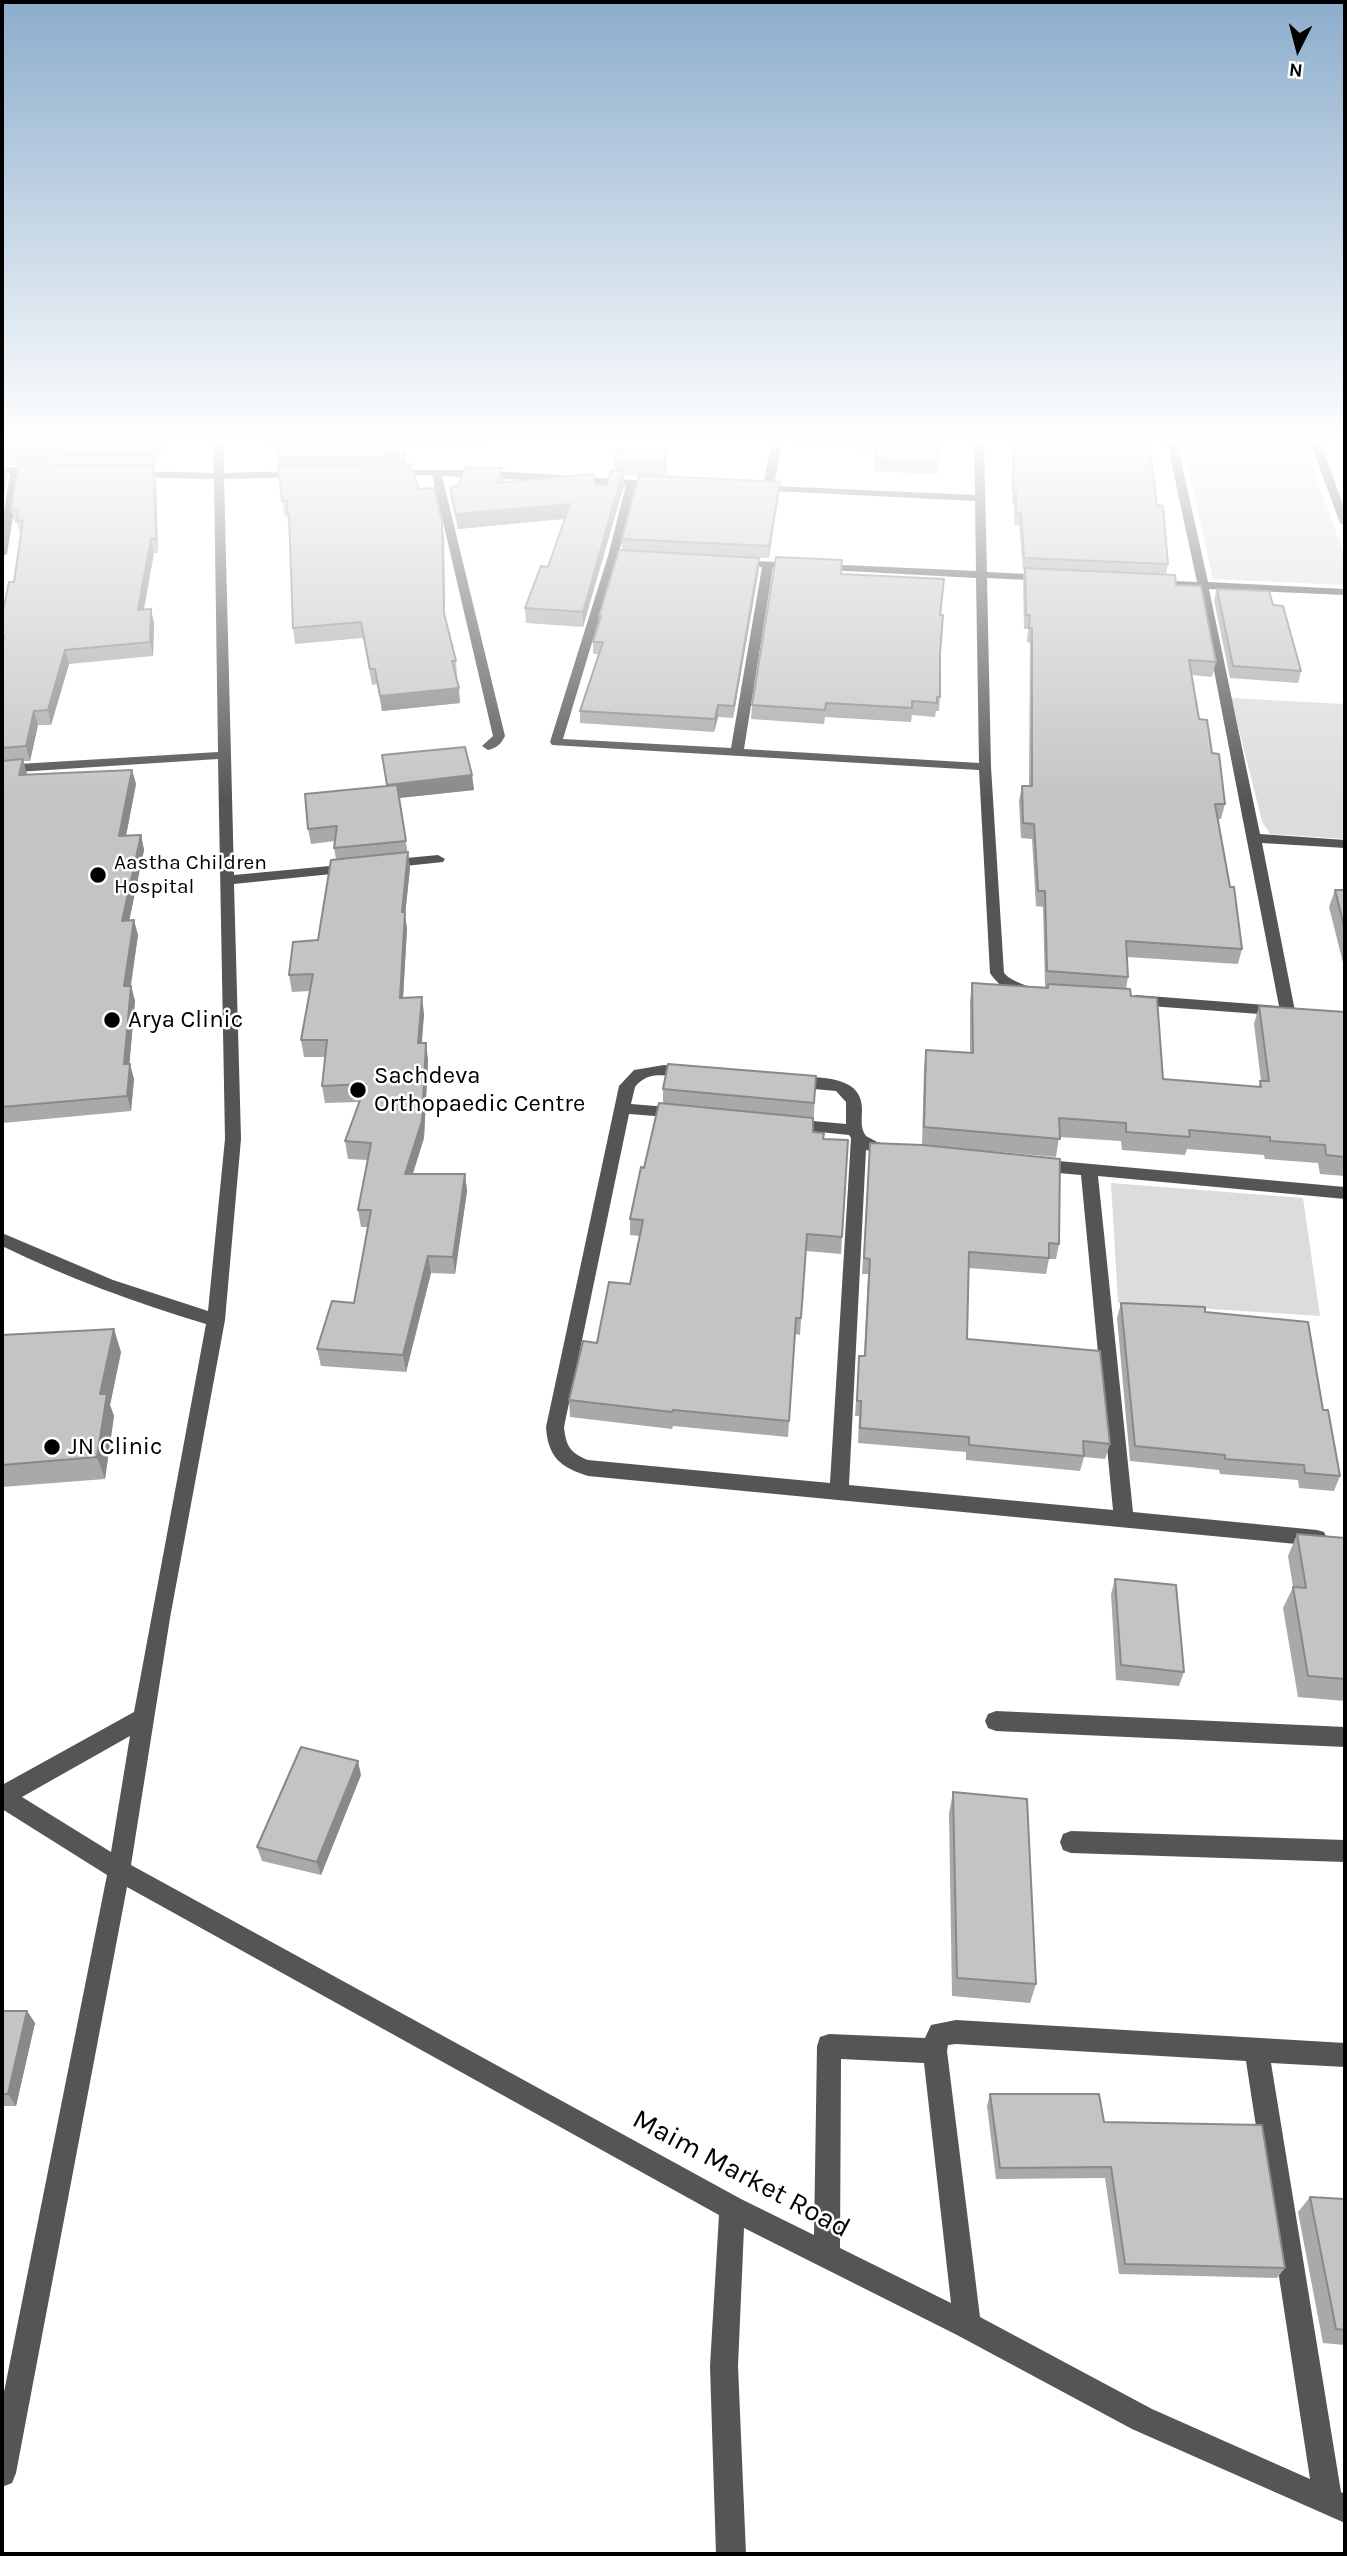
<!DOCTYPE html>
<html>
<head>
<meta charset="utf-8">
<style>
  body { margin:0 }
  #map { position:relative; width:1347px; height:2556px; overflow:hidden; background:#fff; font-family:Karla,sans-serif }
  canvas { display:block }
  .frame { position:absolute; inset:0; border:4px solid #000; pointer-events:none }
  .north { position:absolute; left:1263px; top:14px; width:70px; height:70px; -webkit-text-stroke:5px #fff; paint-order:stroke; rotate:186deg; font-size:19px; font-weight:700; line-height:28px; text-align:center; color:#000 }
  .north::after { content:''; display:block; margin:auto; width:24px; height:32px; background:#000; clip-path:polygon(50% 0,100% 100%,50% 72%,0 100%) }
</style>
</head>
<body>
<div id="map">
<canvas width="1347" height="2556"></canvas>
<div class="frame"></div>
<div class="north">N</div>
</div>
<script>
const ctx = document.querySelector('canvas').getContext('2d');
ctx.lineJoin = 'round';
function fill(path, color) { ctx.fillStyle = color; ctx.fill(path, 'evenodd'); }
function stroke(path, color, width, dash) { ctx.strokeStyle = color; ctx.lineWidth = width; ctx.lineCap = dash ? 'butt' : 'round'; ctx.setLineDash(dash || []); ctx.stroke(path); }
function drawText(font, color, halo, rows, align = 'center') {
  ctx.font = font + ' Karla,sans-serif'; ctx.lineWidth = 5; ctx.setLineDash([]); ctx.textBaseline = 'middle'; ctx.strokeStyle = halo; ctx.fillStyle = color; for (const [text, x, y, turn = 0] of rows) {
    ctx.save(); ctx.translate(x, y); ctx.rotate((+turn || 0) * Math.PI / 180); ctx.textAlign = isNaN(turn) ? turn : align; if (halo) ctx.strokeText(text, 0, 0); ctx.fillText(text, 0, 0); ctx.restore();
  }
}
fill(new Path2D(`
  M 1182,442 L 1303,442 L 1345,556 L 1345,585 L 1213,579 Z
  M 1231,698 L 1345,704 L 1345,839 L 1270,834 L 1262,821 Z
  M 1111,1183 L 1303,1198 L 1320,1316 L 1118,1303 Z`), '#dcdcdc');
fill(new Path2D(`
  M 213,442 L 223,442 L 224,473 L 303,471 L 308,474 L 303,477 L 224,479 L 234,875 L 351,864 L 358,868 L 351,872 L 234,884 L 241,1139 L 225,1320 L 170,1618 L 131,1865 L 741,2199 L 814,2235 L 817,2046 L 820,2037 L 829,2034 L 925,2038 L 931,2025 L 956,2020 L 1345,2043 L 1345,2067 L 1271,2063 L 1341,2492 L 1345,2494 L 1345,2523 L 1132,2429 L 957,2335 L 744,2228 L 738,2366 L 746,2554 L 716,2554 L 710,2366 L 719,2215 L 127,1887 L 16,2473 L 12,2483 L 2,2487 L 2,2402 L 107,1875 L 2,1809 L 2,1785 L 134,1712 L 206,1324 C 136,1303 68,1278 2,1246 L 2,1233 L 113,1280 L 208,1311 L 225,1139 L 218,759 L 2,773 L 2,765 L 218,752 L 214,479 L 131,477 L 126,474 L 131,471 L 214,473 ZM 130,1736 L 111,1852 L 22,1797 ZM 956,2044 L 1246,2061 L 1310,2479 L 1152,2409 L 980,2317 L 947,2051 L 948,2045 ZM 841,2059 L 924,2063 L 951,2303 L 840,2248 Z
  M 772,442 L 782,442 L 774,486 L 975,495 L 974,442 L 984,442 L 987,572 L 1047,575 L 1053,578 L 1047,581 L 987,578 L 991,767 L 1004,973 C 1014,984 1029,984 1038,993 L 1036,996 C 1018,1000 1000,988 990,973 L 979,770 L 552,745 L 550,742 L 608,556 L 626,485 L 442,476 L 505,736 C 501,744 497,748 488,750 L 482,746 L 493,736 L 432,475 L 390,475 L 385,472 L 386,470 L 481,470 L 663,482 L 664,484 L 659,487 L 636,486 L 618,556 L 563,739 L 731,748 L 762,567 L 736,565 L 732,564 L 732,560 L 976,571 L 975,501 L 753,490 L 753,486 L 763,485 ZM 773,567 L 976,578 L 979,763 L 744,749 Z
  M 1167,442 L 1177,442 L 1208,582 L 1345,589 L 1345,595 L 1209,589 L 1260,834 L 1345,840 L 1345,848 L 1262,843 L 1295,1011 L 1287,1016 L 1136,1005 L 1129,1000 L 1136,995 L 1279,1006 L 1198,588 L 1152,586 L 1146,583 L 1152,580 L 1197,582 Z
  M 1310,442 L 1320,442 L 1345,510 L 1345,526 L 1340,523 Z
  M 2,467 L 40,468 L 45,471 L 40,474 L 20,473 L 7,554 L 2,557 L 2,524 L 10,473 L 2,473 Z
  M 438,855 L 445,859 L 443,862 L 386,868 L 379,864 L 386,860 Z
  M 664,1065 L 691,1067 L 699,1072 C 684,1087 654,1062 635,1087 L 631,1104 L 680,1108 L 688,1113 L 680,1118 L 629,1114 L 564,1427 C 566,1446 570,1453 588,1460 L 830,1483 L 851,1138 L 849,1135 L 791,1129 L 783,1124 L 791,1119 L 846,1124 L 846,1102 L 836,1091 L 792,1087 L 784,1082 C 791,1075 801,1077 811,1077 C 833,1078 862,1081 862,1109 C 862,1119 860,1128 866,1136 L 877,1142 L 899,1147 L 901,1151 L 893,1156 L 866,1150 L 849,1485 L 1113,1510 L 1081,1175 L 1036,1171 L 1030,1169 L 1028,1165 L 1030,1161 L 1036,1159 L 1345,1187 L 1345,1199 L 1098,1176 L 1133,1512 L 1317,1530 L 1324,1532 L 1327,1538 L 1324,1544 L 1317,1546 L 588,1476 C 560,1467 548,1457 546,1427 L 619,1086 L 634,1070 Z
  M 996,1711 L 1345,1727 L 1345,1747 L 996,1731 L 988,1728 L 985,1721 L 988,1714 Z
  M 1071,1831 L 1345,1840 L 1345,1862 L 1071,1853 L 1063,1850 L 1060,1842 L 1063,1834 Z`), '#555');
fill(new Path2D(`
  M 2,442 L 167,442 L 155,461 L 156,469 L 154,469 L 156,480 L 158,553 L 154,553 L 144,609 L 154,623 L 153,656 L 69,664 L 51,725 L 38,725 L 30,761 L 23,761 L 27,775 L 132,770 L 136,784 L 126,836 L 141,835 L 144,850 L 129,920 L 138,935 L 131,986 L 135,1001 L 129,1064 L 134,1079 L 131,1111 L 3,1123 L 2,1134 L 2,616 L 14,582 L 21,534 L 20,534 L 17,523 L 15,523 L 11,510 L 19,466 L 4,465 L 7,476 L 2,509 Z
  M 264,442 L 490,442 L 403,444 L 406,455 L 407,464 L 419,489 L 442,522 L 444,537 L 445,618 L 456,661 L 457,677 L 456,677 L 460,703 L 382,711 L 377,684 L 372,685 L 363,638 L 295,644 L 293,628 L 289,528 L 287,515 L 284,516 L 277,446 L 265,447 Z
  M 792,442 L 940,442 L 937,474 L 874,471 L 876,449 L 791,445 Z
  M 1012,442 L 1149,442 L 1153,481 L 1168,564 L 1166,575 L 1176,585 L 1216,662 L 1212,677 L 1192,675 L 1199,719 L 1212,753 L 1225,804 L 1221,819 L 1218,819 L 1242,949 L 1238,964 L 1127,957 L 1128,977 L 1126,989 L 1131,996 L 1163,1079 L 1258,1087 L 1261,1081 L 1254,1024 L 1259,1006 L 1345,1012 L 1345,1176 L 1320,1174 L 1318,1163 L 1265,1159 L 1264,1155 L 1187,1149 L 1185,1155 L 1122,1150 L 1121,1141 L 1059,1137 L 1056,1157 L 922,1145 L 924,1068 L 926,1050 L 970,1053 L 970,1001 L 972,983 L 1045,987 L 1043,907 L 1036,906 L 1032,839 L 1021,838 L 1019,801 L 1022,786 L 1029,786 L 1030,643 L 1027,642 L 1028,629 L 1024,629 L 1023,582 L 1024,570 L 1023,570 L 1019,525 L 1014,525 L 1014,504 L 1012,504 Z
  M 1339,442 L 1345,442 L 1345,460 Z
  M 614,462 L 667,464 L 664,476 L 779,494 L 769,558 L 670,553 L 759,569 L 733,718 L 718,717 L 714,732 L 580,723 L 580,711 L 599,654 L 593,654 L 593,642 L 599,623 L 599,616 L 622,550 L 622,539 L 639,476 L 623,475 L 624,485 L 583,627 L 526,623 L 525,608 L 548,567 L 565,519 L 458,529 L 451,501 L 450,487 L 503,482 L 607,485 L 614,471 Z
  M 841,574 L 940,615 L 940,697 L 939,711 L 936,711 L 935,717 L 912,715 L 911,722 L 825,717 L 824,724 L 751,719 L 752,705 Z
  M 1217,589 L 1273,605 L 1301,671 L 1298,683 L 1230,678 L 1214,600 Z
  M 382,755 L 472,775 L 474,790 L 399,798 L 410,868 L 405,915 L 407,929 L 403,998 L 424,1014 L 422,1043 L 428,1060 L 424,1138 L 413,1174 L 465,1174 L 467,1191 L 455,1274 L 431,1273 L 406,1372 L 321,1366 L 317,1349 L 354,1303 L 368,1227 L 361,1227 L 358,1210 L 368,1160 L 348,1159 L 345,1141 L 359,1102 L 325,1103 L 322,1086 L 325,1057 L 304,1057 L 301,1040 L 310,991 L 292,992 L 289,975 L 318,940 L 336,859 L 334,848 L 335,841 L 311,844 L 308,829 L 387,786 Z
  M 1335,890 L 1345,890 L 1345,963 L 1343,963 L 1329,907 Z
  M 816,1076 L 813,1132 L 823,1139 L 842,1237 L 841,1254 L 806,1251 L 800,1335 L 795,1334 L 788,1437 L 673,1426 L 672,1429 L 570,1417 L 569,1400 L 597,1343 L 630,1284 L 640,1236 L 630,1235 L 630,1219 L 663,1104 L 663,1089 Z
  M 870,1143 L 1059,1244 L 1056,1259 L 1049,1259 L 1046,1274 L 969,1268 L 967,1339 L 1110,1444 L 1105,1459 L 1084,1457 L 1080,1471 L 966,1460 L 966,1452 L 858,1443 L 859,1416 L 855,1416 L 859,1356 L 864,1356 L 868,1274 L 862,1274 Z
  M 1121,1303 L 1205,1312 L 1323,1410 L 1340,1476 L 1334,1491 L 1299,1488 L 1298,1480 L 1220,1474 L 1219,1470 L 1130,1461 L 1117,1318 Z
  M 2,1335 L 121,1352 L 110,1405 L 114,1416 L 105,1479 L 2,1487 Z
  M 1297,1534 L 1345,1538 L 1345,1701 L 1298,1697 L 1283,1608 L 1293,1587 L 1288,1556 Z
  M 1115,1579 L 1184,1672 L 1179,1686 L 1116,1680 L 1111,1594 Z
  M 361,1775 L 321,1875 L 262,1861 L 257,1847 Z
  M 953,1792 L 1036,1984 L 1030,2003 L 952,1996 L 949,1813 Z
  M 2,2011 L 27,2011 L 35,2023 L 16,2106 L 2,2106 Z
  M 990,2094 L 1104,2122 L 1285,2268 L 1277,2278 L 1119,2274 L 1105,2178 L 996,2179 L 987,2106 Z
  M 1310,2197 L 1345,2199 L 1345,2345 L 1323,2343 L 1298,2212 Z`), '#a9a9a9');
fill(new Path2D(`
  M 155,442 L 167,442 L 155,461 L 156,469 L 152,447 Z
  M 667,451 L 667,464 L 664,477 L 664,464 Z
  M 3,461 L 7,476 L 2,509 L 2,469 Z
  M 153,467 L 156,480 L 158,553 L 156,539 Z
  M 502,468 L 503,482 L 497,483 Z
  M 623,471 L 624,485 L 583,627 L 583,612 Z
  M 780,482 L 779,494 L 769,558 L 769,546 Z
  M 570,504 L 570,518 L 458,529 L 456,514 Z
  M 442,522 L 444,537 L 445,628 L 444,613 Z
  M 151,539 L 154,553 L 141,624 L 138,610 Z
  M 759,558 L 759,569 L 733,718 L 734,706 Z
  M 151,609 L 154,623 L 153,656 L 150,642 Z
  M 65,650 L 69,664 L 51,725 L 48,710 Z
  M 459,688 L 460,703 L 382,711 L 380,696 Z
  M 718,705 L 718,717 L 714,732 L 715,719 Z
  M 34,711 L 38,725 L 30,761 L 26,746 Z
  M 23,759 L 27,774 L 23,790 L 19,775 Z
  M 132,770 L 136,784 L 123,851 L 119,836 Z
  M 472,775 L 474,790 L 389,799 L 387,785 Z
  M 141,835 L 144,850 L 126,936 L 122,921 Z
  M 408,852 L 410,868 L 405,915 L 407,929 L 402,1015 L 400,998 L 402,912 Z
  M 134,920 L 138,935 L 128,1002 L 124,986 Z
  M 131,986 L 135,1001 L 128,1080 L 124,1064 Z
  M 422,997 L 424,1014 L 420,1060 L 418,1043 Z
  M 426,1043 L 428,1060 L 424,1138 L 407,1191 L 405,1174 Z
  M 130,1064 L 134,1079 L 131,1111 L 127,1096 Z
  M 465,1174 L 467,1191 L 455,1274 L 453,1257 Z
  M 428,1256 L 431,1273 L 406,1372 L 403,1355 Z
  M 114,1329 L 121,1352 L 110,1405 L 114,1416 L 105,1479 L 97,1457 L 100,1394 Z
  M 358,1761 L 361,1775 L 321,1875 L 317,1862 Z
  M 27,2011 L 35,2023 L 16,2106 L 8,2094 Z`), '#898989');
const building = new Path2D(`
  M 2,442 L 155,442 L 152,447 L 153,454 L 2,451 Z
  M 276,442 L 402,442 L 406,455 L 278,458 Z
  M 877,442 L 940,442 L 938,462 L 875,459 Z
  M 1014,442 L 1149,442 L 1157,505 L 1163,506 L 1168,564 L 1024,558 L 1021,513 L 1016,513 L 1016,492 L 1013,492 Z
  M 617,449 L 667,451 L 664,464 L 614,462 Z
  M 19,464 L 153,467 L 156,539 L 151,539 L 138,610 L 151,609 L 150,642 L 65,650 L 48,710 L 34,711 L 26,746 L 2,748 L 2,646 L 4,636 L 2,636 L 2,616 L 9,582 L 14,582 L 23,520 L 17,521 L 18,510 L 11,510 Z
  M 410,464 L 419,489 L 434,488 L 442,522 L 444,613 L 456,661 L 452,661 L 459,688 L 380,696 L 375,669 L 370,669 L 361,622 L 293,628 L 289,514 L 287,514 L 287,501 L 282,501 L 278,466 Z
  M 466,467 L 502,468 L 497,483 L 594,474 L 595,484 L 607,485 L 611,471 L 623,471 L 583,612 L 525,608 L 541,566 L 548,567 L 570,504 L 456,514 L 450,487 L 458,486 Z
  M 639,475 L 780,482 L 769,546 L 622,539 Z
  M 619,550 L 759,558 L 734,706 L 718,705 L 715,719 L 580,711 L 603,642 L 593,642 L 601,616 L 599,616 Z
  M 776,557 L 842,560 L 841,574 L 944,579 L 940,615 L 943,615 L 940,653 L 940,697 L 937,697 L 937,703 L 912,701 L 912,708 L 826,703 L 825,710 L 752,705 Z
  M 1025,568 L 1175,575 L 1176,585 L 1201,586 L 1216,662 L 1189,660 L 1199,719 L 1207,720 L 1212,753 L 1219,754 L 1225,804 L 1215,804 L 1230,887 L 1234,887 L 1242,949 L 1126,941 L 1128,977 L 1047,971 L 1045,891 L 1038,891 L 1034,824 L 1023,823 L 1022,786 L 1032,786 L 1032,628 L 1029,628 L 1030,615 L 1026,615 Z
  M 1217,589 L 1269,591 L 1273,605 L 1283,606 L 1301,671 L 1233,666 Z
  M 465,747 L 472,775 L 387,785 L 382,755 Z
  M 23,759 L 19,775 L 132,770 L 119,836 L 141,835 L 122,921 L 134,920 L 124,986 L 131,986 L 124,1064 L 130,1064 L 127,1096 L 2,1107 L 2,761 Z
  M 397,785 L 406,841 L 334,848 L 337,826 L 308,829 L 305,794 Z
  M 408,852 L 402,912 L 405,912 L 400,998 L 422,997 L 418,1043 L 426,1043 L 422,1121 L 405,1174 L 465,1174 L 453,1257 L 428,1256 L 403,1355 L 317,1349 L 332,1301 L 354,1303 L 371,1210 L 358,1210 L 371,1143 L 345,1141 L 366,1084 L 322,1086 L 327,1040 L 301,1040 L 313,974 L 289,975 L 293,942 L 318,940 L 331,860 Z
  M 1335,890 L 1345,890 L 1345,930 Z
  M 972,983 L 1048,988 L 1048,984 L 1130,989 L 1131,996 L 1157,998 L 1163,1079 L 1261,1087 L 1260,1081 L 1269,1081 L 1259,1006 L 1345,1012 L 1345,1157 L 1326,1155 L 1325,1145 L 1270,1141 L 1270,1137 L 1189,1130 L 1190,1137 L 1126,1132 L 1126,1123 L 1059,1118 L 1060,1139 L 924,1127 L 926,1050 L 973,1053 Z
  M 668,1064 L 816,1076 L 814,1103 L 663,1089 Z
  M 659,1103 L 813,1118 L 813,1132 L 824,1133 L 823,1139 L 848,1140 L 842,1237 L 807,1234 L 801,1318 L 796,1318 L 789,1421 L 673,1410 L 672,1412 L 569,1400 L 583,1341 L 597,1343 L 609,1282 L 630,1284 L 643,1220 L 630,1219 L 641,1167 L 644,1168 Z
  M 870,1143 L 923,1145 L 1060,1159 L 1059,1244 L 1049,1243 L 1049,1258 L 969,1252 L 967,1339 L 1100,1351 L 1110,1444 L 1083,1441 L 1084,1456 L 969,1445 L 969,1437 L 860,1428 L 861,1401 L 857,1401 L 859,1356 L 865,1356 L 870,1259 L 864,1258 Z
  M 1121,1303 L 1205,1307 L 1205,1312 L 1308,1322 L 1323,1410 L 1328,1410 L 1340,1476 L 1305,1473 L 1304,1465 L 1225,1459 L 1225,1455 L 1135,1446 Z
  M 114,1329 L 100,1394 L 107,1394 L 97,1457 L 2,1465 L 2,1335 Z
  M 1297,1534 L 1345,1538 L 1345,1679 L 1308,1676 L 1293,1587 L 1306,1588 Z
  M 1115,1579 L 1176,1585 L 1184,1672 L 1121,1665 Z
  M 301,1747 L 358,1761 L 317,1862 L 257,1847 Z
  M 953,1792 L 1027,1799 L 1036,1984 L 957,1978 Z
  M 2,2011 L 27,2011 L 8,2094 L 2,2094 Z
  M 990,2094 L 1099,2094 L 1104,2122 L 1262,2125 L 1285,2268 L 1125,2264 L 1111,2167 L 1000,2168 Z
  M 1310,2197 L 1345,2199 L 1345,2330 L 1336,2329 Z`);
fill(building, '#c4c4c4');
stroke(building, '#898989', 2);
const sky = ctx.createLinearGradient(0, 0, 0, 800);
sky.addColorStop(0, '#8cadcc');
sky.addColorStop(0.55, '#fff');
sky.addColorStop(1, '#ffffff00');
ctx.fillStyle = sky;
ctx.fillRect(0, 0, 1347, 800);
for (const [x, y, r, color] of [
  [98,875,9,"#000"],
  [112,1020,9,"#000"],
  [358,1090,9,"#000"],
  [52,1447,9,"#000"]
]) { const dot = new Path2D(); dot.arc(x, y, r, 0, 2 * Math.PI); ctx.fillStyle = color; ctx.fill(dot); stroke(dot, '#fff', 2.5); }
drawText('21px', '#000', '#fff', [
  ["Aastha Children",114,863],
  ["Hospital",114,887]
], 'left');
drawText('24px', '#000', '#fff', [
  ["Arya Clinic",128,1020],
  ["Sachdeva",374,1076],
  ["Orthopaedic Centre",374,1104],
  ["JN Clinic",68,1447]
], 'left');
drawText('28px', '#000', '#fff', [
  ["Maim Market Road",741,2174,28]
]);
</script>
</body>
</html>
